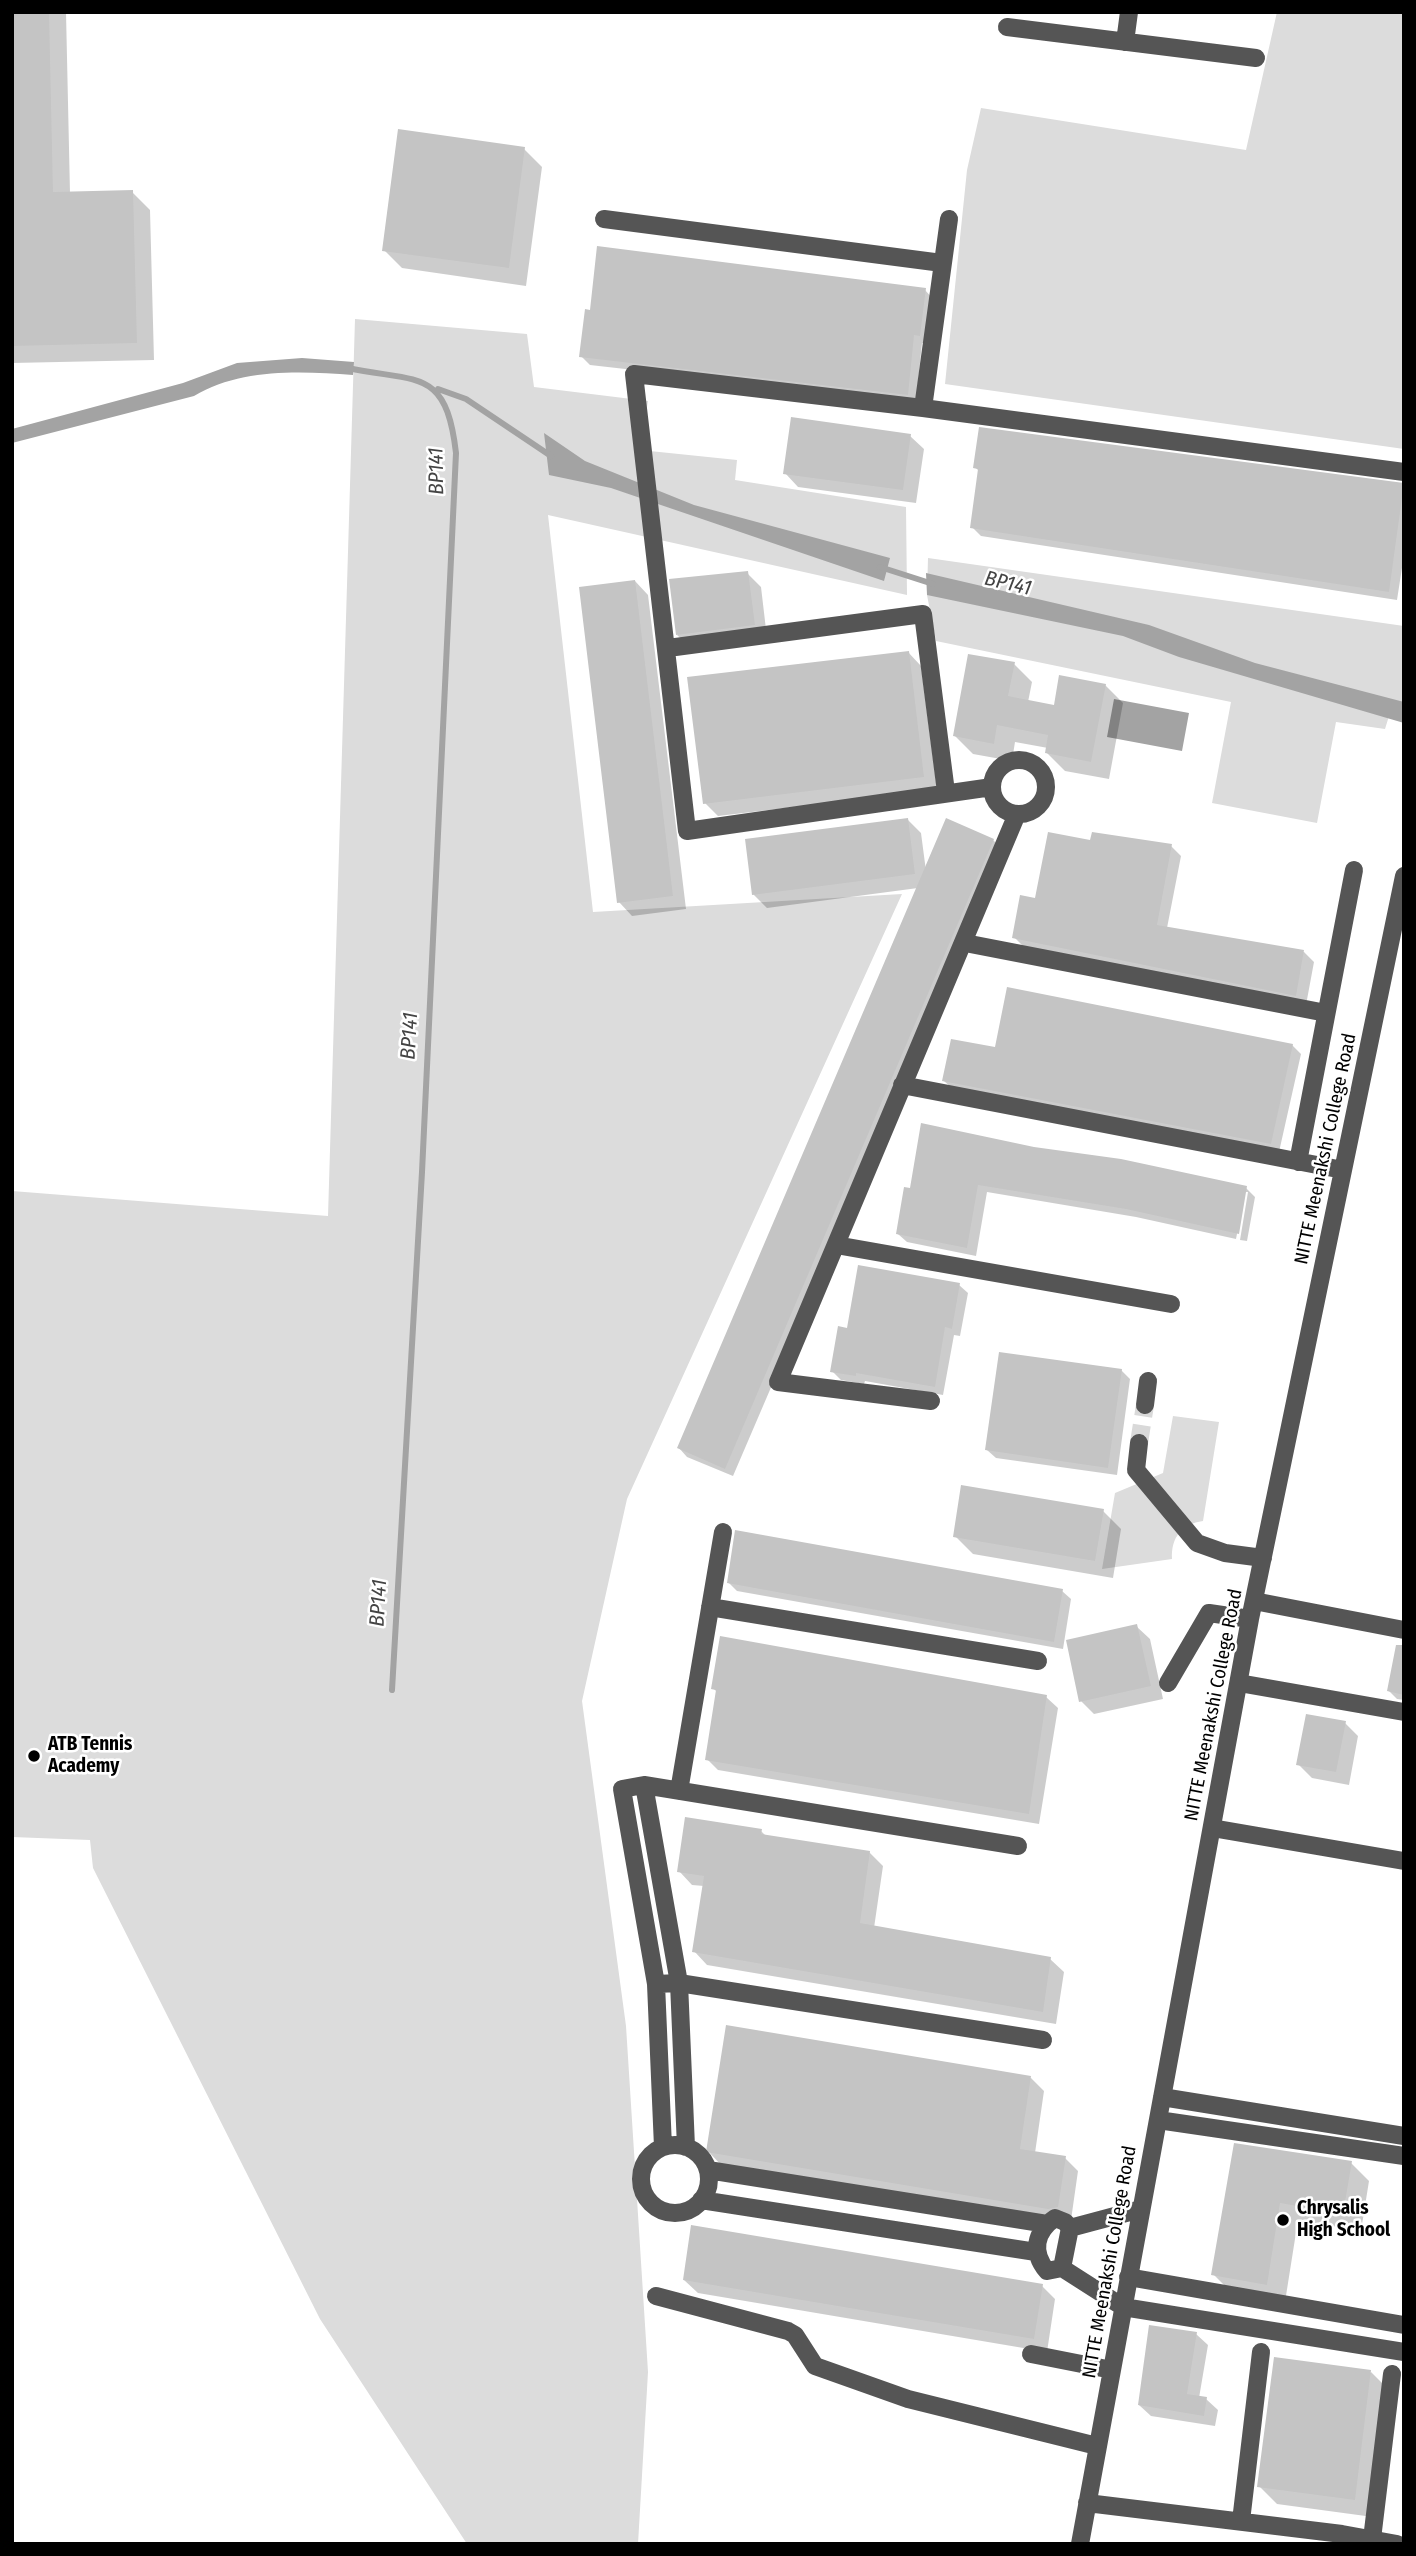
<!DOCTYPE html>
<html>
<head>
<meta charset="utf-8">
<style>
  body { margin:0 }
  #map { position:relative; width:1416px; height:2556px; overflow:hidden; background:#fff; font-family:"Fira Sans Condensed",sans-serif }
  canvas { display:block }
  .frame { position:absolute; inset:0; border:14px solid #000; pointer-events:none }
</style>
</head>
<body>
<div id="map">
<canvas width="1416" height="2556"></canvas>
<div class="frame"></div>
</div>
<script>
const ctx = document.querySelector('canvas').getContext('2d');
ctx.lineJoin = 'round';
function fill(path, color) { ctx.fillStyle = color; ctx.fill(path, 'evenodd'); }
function stroke(path, color, width, dash) { ctx.strokeStyle = color; ctx.lineWidth = width; ctx.lineCap = dash ? 'butt' : 'round'; ctx.setLineDash(dash || []); ctx.stroke(path); }
function drawText(font, color, halo, rows, align = 'center') {
  ctx.font = font + ' "Fira Sans Condensed",sans-serif'; ctx.lineWidth = 5; ctx.setLineDash([]); ctx.textBaseline = 'middle'; ctx.strokeStyle = halo; ctx.fillStyle = color; for (const [text, x, y, turn = 0] of rows) {
    ctx.save(); ctx.translate(x, y); ctx.rotate((+turn || 0) * Math.PI / 180); ctx.textAlign = isNaN(turn) ? turn : align; if (halo) ctx.strokeText(text, 0, 0); ctx.fillText(text, 0, 0); ctx.restore();
  }
}
fill(new Path2D(`
  M 1277,12 L 1404,12 L 1404,449 L 945,384 L 967,170 L 981,108 L 1246,150 Z
  M 355,319 L 527,334 L 534,387 L 648,401 L 640,450 L 737,460 L 735,480 L 906,507 L 907,595 L 548,515 L 593,912 L 902,894 L 627,1499 L 582,1701 L 626,2026 L 648,2372 L 638,2544 L 467,2544 L 320,2319 L 93,1868 L 90,1840 L 12,1837 L 12,1191 L 328,1216 Z
  M 928,558 L 1404,626 L 1404,723 L 1389,716 L 1385,729 L 1336,722 L 1317,823 L 1212,803 L 1231,702 L 936,641 L 927,595 Z
  M 1173,1416 L 1219,1422 L 1203,1521 C 1182,1524 1171,1537 1172,1559 L 1102,1569 L 1115,1493 L 1163,1473 Z`), '#dcdcdc');
fill(new Path2D(`
  M 302,358 L 354,362 L 353,375 C 301,371 240,368 194,396 L 12,443 L 12,429 L 183,383 L 237,363 Z
  M 544,433 L 585,461 L 694,505 L 890,558 L 884,581 L 611,488 L 549,475 Z
  M 926,573 L 1149,625 L 1255,663 L 1404,702 L 1404,723 L 1179,657 L 1123,636 L 927,595 Z
  M 1114,699 L 1189,713 L 1182,751 L 1107,737 Z`), '#a3a3a3');
fill(new Path2D(`
  M 12,12 L 66,12 L 70,193 L 132,192 L 150,210 L 154,360 L 12,363 Z
  M 524,149 L 542,167 L 526,286 L 402,268 L 384,250 Z
  M 925,290 L 933,299 L 928,344 L 922,343 L 916,402 L 590,365 L 581,356 Z
  M 910,436 L 924,449 L 916,503 L 798,487 L 785,473 Z
  M 975,467 L 1404,485 L 1404,555 L 1397,600 L 981,536 L 972,527 L 980,472 Z
  M 747,573 L 761,587 L 767,638 L 691,648 L 677,635 Z
  M 635,581 L 648,595 L 686,909 L 632,916 L 619,902 Z
  M 908,652 L 921,666 L 937,790 L 718,816 L 705,803 Z
  M 1014,664 L 1032,682 L 1028,702 L 1055,707 L 1105,685 L 1123,703 L 1109,779 L 1065,771 L 1047,753 L 1048,748 L 1015,742 L 1012,761 L 973,754 L 955,736 Z
  M 908,820 L 921,833 L 926,871 L 993,840 L 1002,849 L 733,1476 L 687,1457 L 679,1448 L 918,888 L 767,908 L 753,894 Z
  M 1092,843 L 1171,846 L 1181,856 L 1167,928 L 1304,952 L 1314,962 L 1306,1005 L 1024,947 L 1014,937 L 1036,900 Z
  M 1292,1045 L 1301,1054 L 1279,1152 L 953,1089 L 944,1081 L 996,1049 Z
  M 1033,1149 L 1246,1188 L 1255,1197 L 1247,1241 L 1240,1240 L 1248,1192 L 1245,1192 L 1236,1239 L 1136,1217 L 987,1192 L 976,1256 L 907,1242 L 898,1234 L 911,1190 Z
  M 959,1285 L 968,1293 L 960,1336 L 954,1335 L 943,1395 L 865,1381 L 864,1384 L 841,1380 L 832,1371 L 848,1330 Z
  M 1121,1370 L 1130,1379 L 1117,1475 L 996,1458 L 987,1450 Z
  M 1103,1511 L 1121,1529 L 1113,1578 L 973,1554 L 955,1536 Z
  M 728,1582 L 1062,1591 L 1071,1599 L 1063,1649 L 737,1591 Z
  M 1136,1626 L 1150,1639 L 1163,1699 L 1094,1714 L 1081,1701 Z
  M 1404,1648 L 1404,1700 L 1397,1699 L 1389,1691 Z
  M 713,1688 L 1046,1697 L 1058,1708 L 1039,1824 L 718,1770 L 707,1759 L 717,1692 Z
  M 1345,1723 L 1358,1736 L 1349,1785 L 1312,1778 L 1298,1764 Z
  M 761,1831 L 766,1836 L 869,1852 L 883,1866 L 874,1928 L 1050,1959 L 1064,1972 L 1056,2024 L 707,1965 L 694,1951 L 704,1886 L 692,1885 L 679,1871 Z
  M 1031,2078 L 1044,2091 L 1035,2153 L 1065,2158 L 1078,2171 L 1071,2220 L 721,2165 L 708,2151 Z
  M 1235,2145 L 1351,2163 L 1369,2181 L 1361,2231 L 1298,2220 L 1285,2302 L 1231,2292 L 1213,2274 Z
  M 684,2280 L 1042,2286 L 1055,2299 L 1047,2352 L 698,2293 Z
  M 1196,2334 L 1208,2345 L 1199,2398 L 1206,2399 L 1218,2410 L 1215,2426 L 1151,2416 L 1139,2405 Z
  M 1371,2372 L 1389,2390 L 1373,2517 L 1277,2504 L 1259,2486 Z`), '#0003');
stroke(new Path2D(`
  M 348,368 C 418,383 446,367 456,453 L 422,1172 L 392,1690
  M 438,389 L 466,399 L 551,456
  M 880,567 L 933,584`), '#a3a3a3', 6);
fill(new Path2D(`
  M 12,12 L 49,12 L 53,192 L 133,190 L 137,343 L 12,346 Z
  M 398,129 L 525,147 L 509,268 L 382,251 Z
  M 597,246 L 926,288 L 920,336 L 914,335 L 908,395 L 579,357 L 585,309 L 590,310 Z
  M 791,417 L 911,434 L 903,490 L 783,474 Z
  M 979,427 L 1404,483 L 1389,592 L 970,528 L 978,469 L 973,468 Z
  M 748,571 L 755,625 L 676,635 L 669,579 Z
  M 635,580 L 673,896 L 617,903 L 579,587 Z
  M 909,651 L 924,777 L 703,804 L 687,677 Z
  M 968,654 L 1015,662 L 1008,696 L 1054,705 L 1059,675 L 1106,684 L 1091,762 L 1045,753 L 1048,735 L 997,725 L 994,744 L 953,736 Z
  M 908,818 L 915,874 L 752,895 L 745,839 Z
  M 946,818 L 994,839 L 725,1469 L 677,1448 Z
  M 1048,832 L 1090,840 L 1092,832 L 1172,844 L 1157,925 L 1304,950 L 1296,996 L 1012,938 L 1020,895 L 1035,898 Z
  M 1007,987 L 1293,1044 L 1271,1144 L 942,1081 L 951,1039 L 995,1047 Z
  M 921,1123 L 1034,1147 L 1121,1159 L 1247,1186 L 1239,1234 L 1126,1209 L 978,1185 L 967,1248 L 896,1234 L 904,1187 L 910,1188 Z
  M 858,1265 L 960,1283 L 952,1329 L 945,1327 L 935,1387 L 856,1373 L 856,1376 L 830,1372 L 838,1326 L 847,1328 Z
  M 999,1352 L 1122,1369 L 1108,1468 L 985,1450 Z
  M 961,1485 L 1104,1509 L 1095,1561 L 953,1537 Z
  M 735,1530 L 1063,1589 L 1054,1642 L 727,1583 Z
  M 1137,1624 L 1151,1686 L 1079,1702 L 1066,1640 Z
  M 720,1636 L 1047,1695 L 1029,1814 L 705,1760 L 716,1690 L 711,1689 Z
  M 1396,1645 L 1404,1645 L 1404,1695 L 1387,1691 Z
  M 1306,1714 L 1346,1721 L 1336,1772 L 1296,1765 Z
  M 685,1817 L 762,1829 L 761,1834 L 870,1851 L 860,1923 L 1051,1957 L 1043,2012 L 692,1952 L 704,1876 L 677,1872 Z
  M 726,2025 L 1031,2076 L 1020,2149 L 1066,2156 L 1058,2207 L 1048,2209 L 706,2152 Z
  M 1234,2143 L 1352,2161 L 1343,2214 L 1280,2203 L 1267,2285 L 1211,2275 Z
  M 691,2225 L 1043,2284 L 1034,2339 L 683,2280 Z
  M 1149,2325 L 1197,2332 L 1187,2394 L 1207,2397 L 1204,2416 L 1138,2405 Z
  M 1274,2357 L 1371,2370 L 1355,2500 L 1257,2487 Z`), '#c4c4c4');
stroke(new Path2D(`
  M 1139,1443 L 1145,1405`), '#d9d9d9', 18, [18, 9]);
stroke(new Path2D(`
  M 1007,27 L 1256,58
  M 1125,42 L 1129,12
  M 604,219 L 942,263
  M 923,408 L 949,219
  M 668,648 L 923,614 L 946,792
  M992 787a27 27 0 1 1 54 0a27 27 0 1 1-54 0Z
  M 992,787 L 687,831 L 634,374 L 923,408 L 1404,472
  M 965,943 L 1326,1013
  M 902,1085 L 1343,1170
  M 1298,1162 L 1354,870
  M 836,1245 L 1171,1304
  M 931,1401 L 778,1382 L 1017,814
  M 1145,1405 L 1148,1381
  M 1139,1443 L 1136,1470 L 1197,1543 L 1225,1553 L 1263,1558
  M 1254,1601 L 1404,1630
  M 710,1607 L 1038,1661
  M 1168,1683 L 1209,1613 L 1250,1619
  M 1239,1683 L 1404,1712
  M 644,1785 L 679,1983 L 686,2147
  M 679,1791 L 723,1532
  M 1212,1828 L 1404,1861
  M 656,1984 L 679,1983 L 1043,2040
  M 1162,2097 L 1404,2136
  M 1158,2120 L 1404,2156
  M641 2179a34 34 0 1 1 68 0a34 34 0 1 1-68 0Z
  M 663,2147 L 656,1984 L 622,1789 L 644,1785 L 1018,1846
  M 708,2170 L 1047,2224
  M 701,2200 L 1036,2252
  M 1055,2218 L 1065,2222 L 1070,2228 L 1062,2268 L 1047,2271 C 1031,2252 1035,2232 1055,2218 Z
  M 1070,2228 L 1141,2209
  M 1062,2268 L 1123,2307 L 1404,2352
  M 1128,2277 L 1404,2325
  M 656,2296 L 788,2331 L 795,2335 L 815,2366 L 908,2399 L 1097,2446
  M 1031,2354 L 1112,2370
  M 1087,2503 L 1342,2534 L 1397,2544
  M 1241,2521 L 1261,2352
  M 1372,2539 L 1392,2374
  M 1080,2544 L 1250,1619 L 1404,876`), '#555', 18);
for (const [x, y, r, color] of [
  [34,1756,7,"#000"],
  [1283,2220,7,"#000"]
]) { const dot = new Path2D(); dot.arc(x, y, r, 0, 2 * Math.PI); ctx.fillStyle = color; ctx.fill(dot); stroke(dot, '#fff', 2.5); }
drawText('19px', '#000', '#fff', [
  ["NITTE Meenakshi College Road",1326,1149,-78],
  ["NITTE Meenakshi College Road",1214,1705,-79],
  ["NITTE Meenakshi College Road",1110,2262,-80]
]);
drawText('bold 19px', '#000', '#fff', [
  ["ATB Tennis",48,1745],
  ["Academy",48,1767],
  ["Chrysalis",1297,2209],
  ["High School",1297,2231]
], 'left');
drawText('italic 21px', '#444', '#fff', [
  ["BP141",437,471,-91],
  ["BP141",1008,584,13],
  ["BP141",410,1036,-87],
  ["BP141",379,1603,-87]
]);
</script>
</body>
</html>
